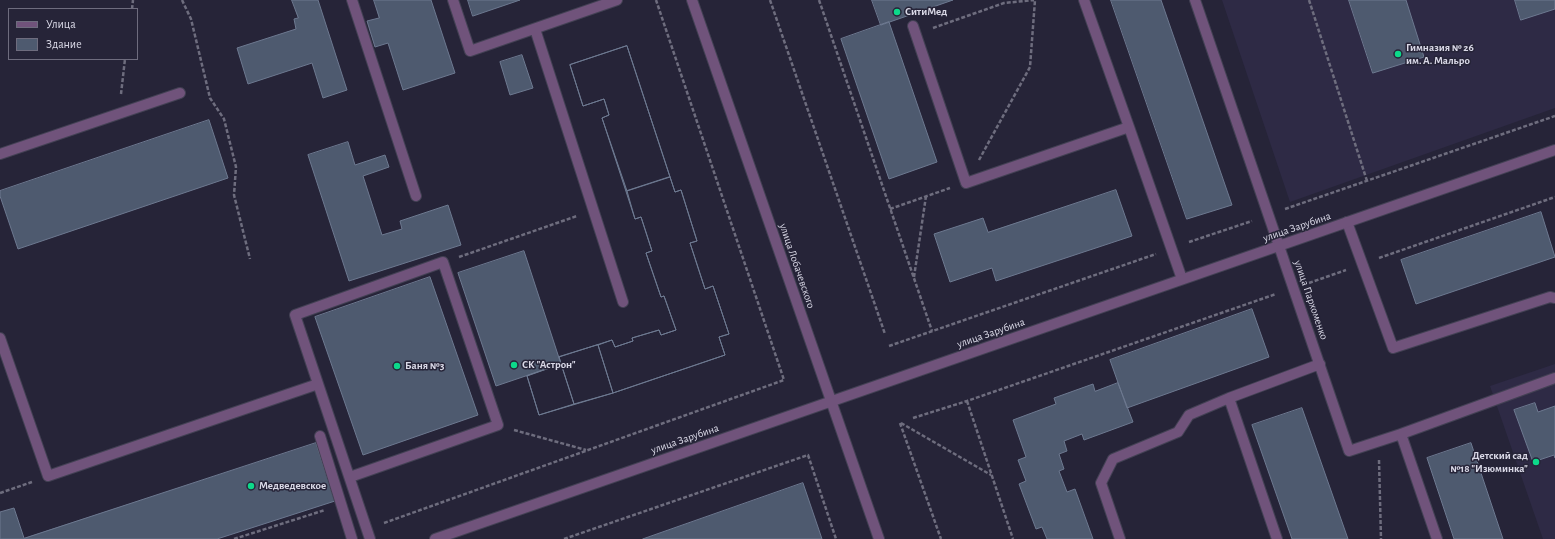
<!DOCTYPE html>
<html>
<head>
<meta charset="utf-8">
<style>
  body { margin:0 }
  #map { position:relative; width:1555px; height:539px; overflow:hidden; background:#262438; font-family:"Alegreya Sans",sans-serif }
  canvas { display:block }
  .legend { position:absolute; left:8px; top:8px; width:130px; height:52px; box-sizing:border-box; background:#262438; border:1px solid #6e6c7e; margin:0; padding:5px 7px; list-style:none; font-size:12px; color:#d9d8e6 }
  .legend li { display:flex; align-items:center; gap:8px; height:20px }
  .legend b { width:20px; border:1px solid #6e6c7e }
</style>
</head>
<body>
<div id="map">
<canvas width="1555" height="539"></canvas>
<ul class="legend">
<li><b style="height:5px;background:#70537b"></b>Улица</li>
<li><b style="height:11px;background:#4e5a6f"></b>Здание</li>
</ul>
</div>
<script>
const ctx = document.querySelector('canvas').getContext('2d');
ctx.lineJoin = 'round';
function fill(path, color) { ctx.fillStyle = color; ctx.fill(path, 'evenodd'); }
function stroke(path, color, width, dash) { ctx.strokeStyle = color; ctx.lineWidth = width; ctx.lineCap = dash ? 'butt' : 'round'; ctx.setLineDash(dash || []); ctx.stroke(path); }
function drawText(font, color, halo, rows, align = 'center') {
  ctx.font = font + ' "Alegreya Sans",sans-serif'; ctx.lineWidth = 3; ctx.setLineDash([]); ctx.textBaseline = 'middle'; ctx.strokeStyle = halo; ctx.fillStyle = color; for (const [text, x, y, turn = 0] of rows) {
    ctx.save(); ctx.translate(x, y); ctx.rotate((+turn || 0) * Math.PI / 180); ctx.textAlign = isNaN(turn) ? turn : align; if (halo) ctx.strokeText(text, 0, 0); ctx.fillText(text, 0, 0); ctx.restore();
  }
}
fill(new Path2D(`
  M 1222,0 L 1555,0 L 1555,108 L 1290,202 Z
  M 1555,364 L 1555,539 L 1543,539 L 1490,386 Z`), '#2e2a45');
const building = new Path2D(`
  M 292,0 L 318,0 L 347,90 L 323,98 L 312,63 L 248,84 L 237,48 L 296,29 L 294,19 L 298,18 Z
  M 374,0 L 431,0 L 455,73 L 403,90 L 388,43 L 375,47 L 367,21 L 379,18 Z
  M 468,0 L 520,0 L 473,16 Z
  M 872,0 L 953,0 L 881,25 Z
  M 1111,0 L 1161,0 L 1232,205 L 1187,219 Z
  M 1349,0 L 1406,0 L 1424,57 L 1373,73 Z
  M 1515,0 L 1555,0 L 1555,9 L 1521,20 Z
  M 889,22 L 937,162 L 889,179 L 841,39 Z
  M 627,46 L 675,192 L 681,190 L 697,241 L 690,243 L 705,289 L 713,286 L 729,334 L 719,337 L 725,355 L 613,393 L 539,415 L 527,376 L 561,364 L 559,357 L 612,340 L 615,347 L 633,341 L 632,338 L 659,330 L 661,335 L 676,330 L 664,296 L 661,297 L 646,253 L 652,251 L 641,217 L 635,219 L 602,118 L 609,115 L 604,99 L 583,106 L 570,65 Z
  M 627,46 L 670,177 L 627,191 L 602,118 L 609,115 L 604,99 L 583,106 L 570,65 Z
  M 522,55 L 533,88 L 510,95 L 500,62 Z
  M 209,120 L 228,178 L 18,249 L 0,196 L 0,191 Z
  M 348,142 L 355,165 L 385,155 L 389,167 L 363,176 L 382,235 L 402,229 L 400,221 L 448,205 L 461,245 L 349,281 L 308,155 Z
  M 670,177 L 675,192 L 681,190 L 697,241 L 690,243 L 705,289 L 713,286 L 729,334 L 719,337 L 725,355 L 613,393 L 598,345 L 612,340 L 615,347 L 633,341 L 632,338 L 659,330 L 661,335 L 676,330 L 664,296 L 661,297 L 646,253 L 652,251 L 641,217 L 635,219 L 627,191 Z
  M 1116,190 L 1132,236 L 996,281 L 992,268 L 950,282 L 934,234 L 983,218 L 988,232 Z
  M 1541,212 L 1555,257 L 1416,304 L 1401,260 Z
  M 524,251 L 561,364 L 496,386 L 458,273 Z
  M 430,277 L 478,415 L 363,455 L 315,317 Z
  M 1252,309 L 1269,357 L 1127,408 L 1110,360 Z
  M 598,345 L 613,393 L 574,404 L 559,357 Z
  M 561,364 L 574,404 L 539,415 L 527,376 Z
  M 1118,383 L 1133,422 L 1084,440 L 1082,434 L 1064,441 L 1067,451 L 1059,454 L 1064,469 L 1059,471 L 1067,492 L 1075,489 L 1093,539 L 1047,539 L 1042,527 L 1036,529 L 1019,484 L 1026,481 L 1018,460 L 1026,457 L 1013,420 L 1056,404 L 1054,398 L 1093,384 L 1095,391 Z
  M 1535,403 L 1538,412 L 1555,406 L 1555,458 L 1554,455 L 1533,462 L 1514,410 Z
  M 1302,408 L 1348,539 L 1292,539 L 1252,425 Z
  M 316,443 L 335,501 L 217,539 L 0,539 L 0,512 L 14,508 L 24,538 Z
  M 1471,443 L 1503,539 L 1454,539 L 1427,458 Z
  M 803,483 L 822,539 L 643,539 Z`);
fill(building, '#4e5a6f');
stroke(building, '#6d7990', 1);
const service = new Path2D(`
  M 352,0 L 416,196
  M 453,0 L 470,51 L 617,0
  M 1195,0 L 1349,451 L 1401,434 L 1437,539
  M 913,26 L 966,183 L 1129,127 L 1084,0
  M 535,29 L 623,302
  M 1129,127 L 1182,279
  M 0,154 L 180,93
  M 1347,222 L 1393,348 L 1550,297 L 1555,298
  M 0,338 L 48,476 L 318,384
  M 1229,398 L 1277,539
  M 1401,434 L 1555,378
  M 320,436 L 352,539
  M 350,477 L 498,425 L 443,262 L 295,315 L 370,539
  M 1120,539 L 1101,483 L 1113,459 L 1178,432 L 1189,415 L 1229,398 L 1320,364`);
const tertiary = new Path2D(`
  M 692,0 L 879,539
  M 435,539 L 1555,150`);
stroke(service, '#434154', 12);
stroke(tertiary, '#434154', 12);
stroke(new Path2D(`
  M 182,0 L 191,19 L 210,98 L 224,119 L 236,167 L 234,195 L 250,259
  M 770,0 L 885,334
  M 819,0 L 932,331
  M 1309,0 L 1367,181
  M 132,9 L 133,0
  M 933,28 L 1004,3 L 1034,0
  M 121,94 L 125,59
  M 979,160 L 1030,67 L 1035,0
  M 890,209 L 950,188
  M 1285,209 L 1555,116
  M 1189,242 L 1252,221
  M 459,257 L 577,216
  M 1379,258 L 1555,197
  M 914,277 L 926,196
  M 1309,283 L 1346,270
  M 889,346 L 1156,254
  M 967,401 L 1013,539
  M 913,418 L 967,401 L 1276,294
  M 900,423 L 941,539
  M 901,423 L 991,475
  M 514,430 L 586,450
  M 1379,460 L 1381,539
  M 0,493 L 32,482
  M 384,523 L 784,380 L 656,0
  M 234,539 L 325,510
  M 564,539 L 808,455 L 836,539`), '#6e6d7e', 2.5, [4, 2]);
stroke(service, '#70537b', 10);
stroke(tertiary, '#70537b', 10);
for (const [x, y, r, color] of [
  [897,12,4,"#0cd98a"],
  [1398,54,4,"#0cd98a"],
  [514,365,4,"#0cd98a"],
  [397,366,4,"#0cd98a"],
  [1536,462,4,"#0cd98a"],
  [251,486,4,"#0cd98a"]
]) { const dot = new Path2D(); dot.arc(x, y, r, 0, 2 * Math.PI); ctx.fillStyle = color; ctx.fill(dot); stroke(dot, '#262438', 1.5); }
drawText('bold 11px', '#d9d8e6', '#262438', [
  ["СитиМед",905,12],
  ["Гимназия № 26",1406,48],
  ["им. А. Мальро",1406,61],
  ["СК \"Астрон\"",522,365],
  ["Баня №3",405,366],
  ["Детский сад",1528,456,"right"],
  ["№18 \"Изюминка\"",1528,469,"right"],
  ["Медведевское",259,486]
], 'left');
drawText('11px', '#d9d8e6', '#262438', [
  ["улица Зарубина",1297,227,-19],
  ["улица Лобачевского",797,266,71],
  ["улица Пархоменко",1311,300,71],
  ["улица Зарубина",991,333,-19],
  ["улица Зарубина",685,439,-19]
]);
</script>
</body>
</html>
